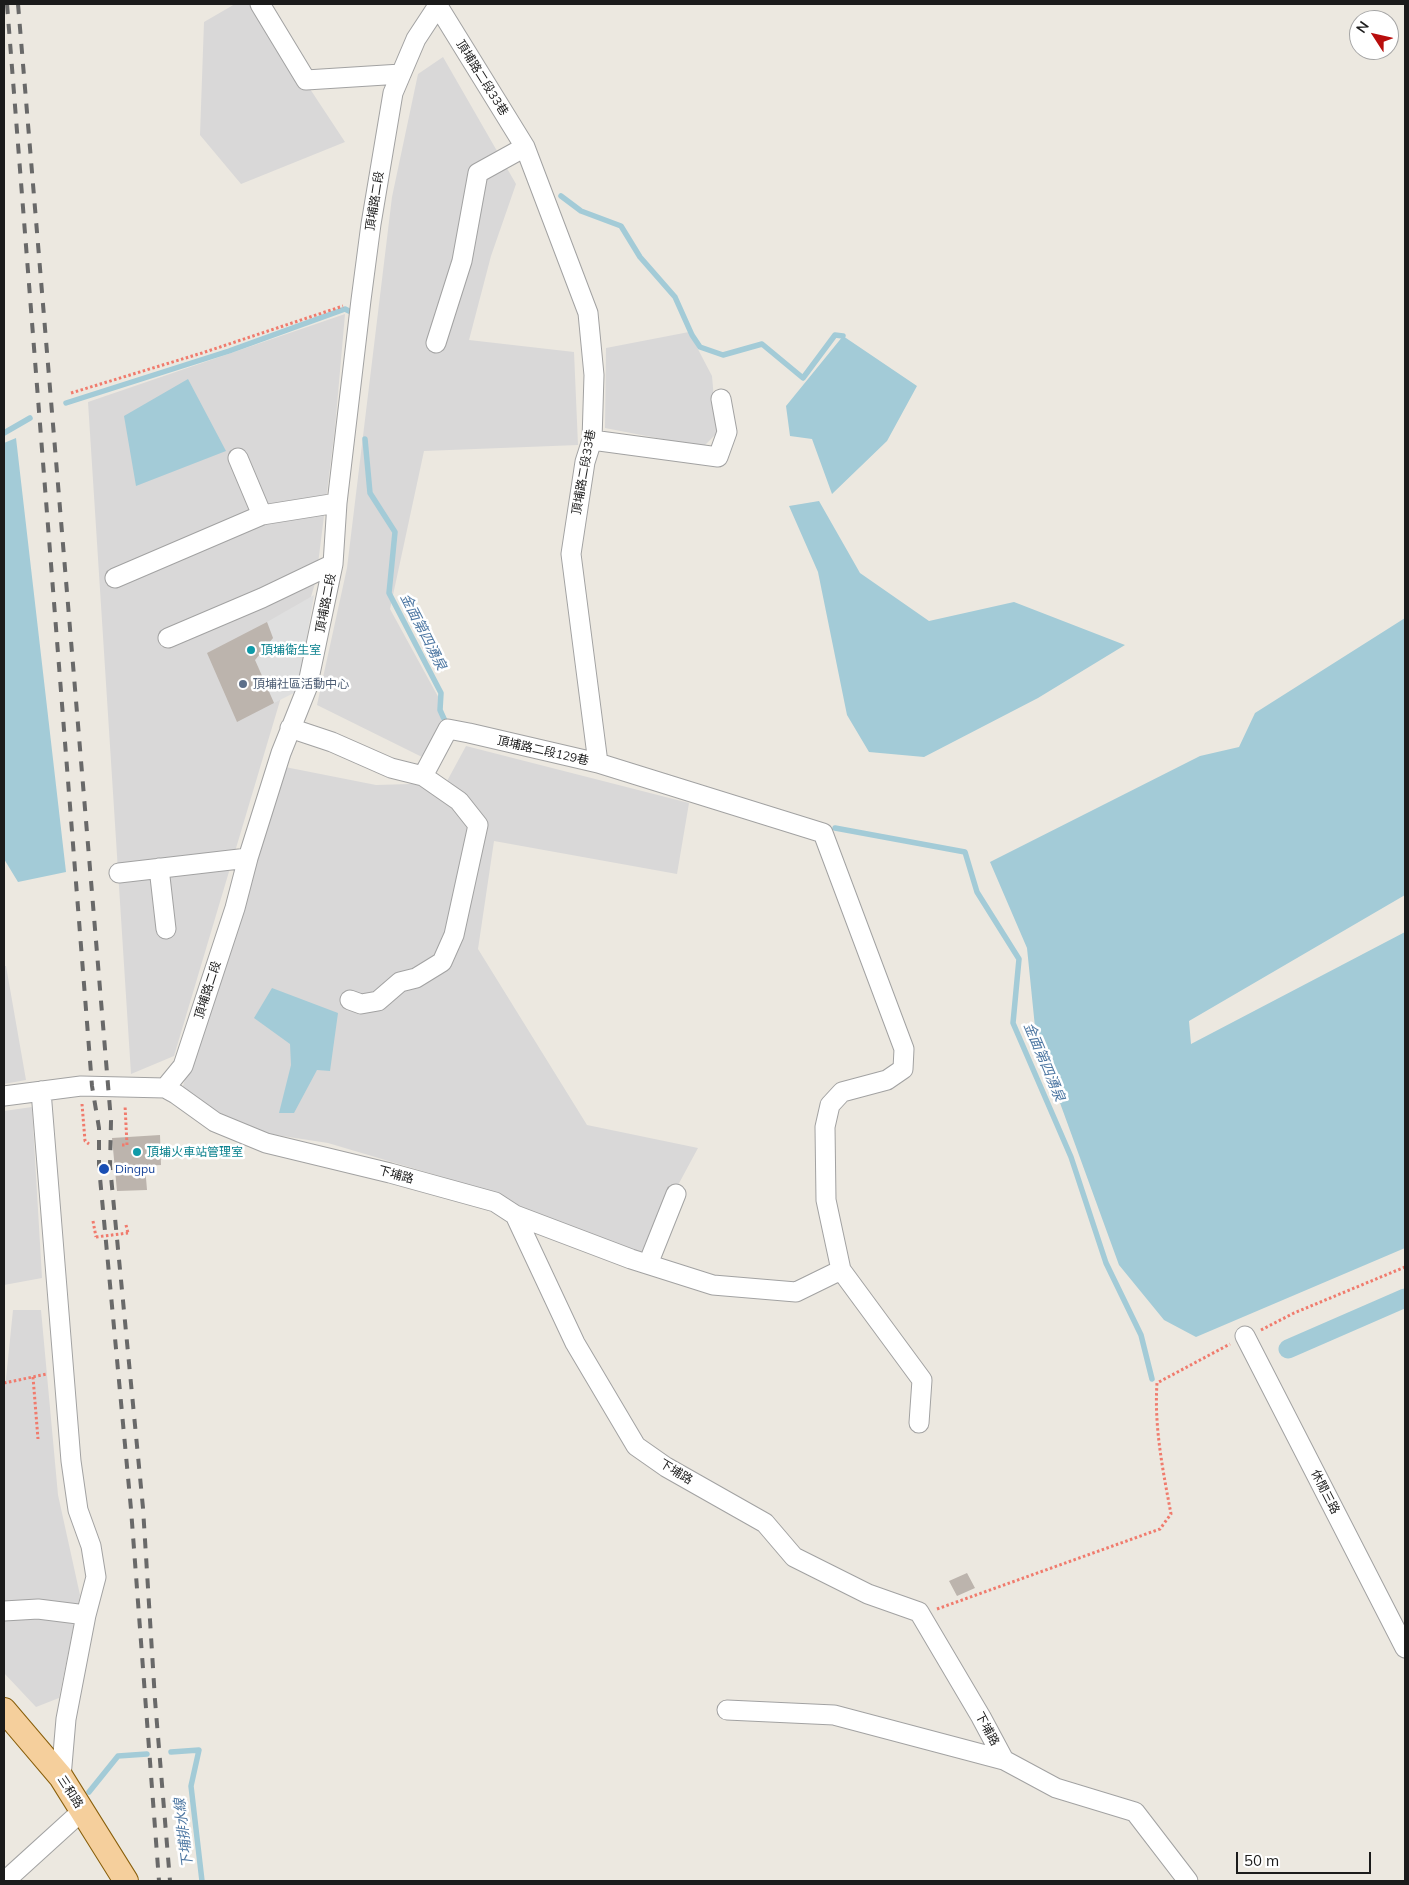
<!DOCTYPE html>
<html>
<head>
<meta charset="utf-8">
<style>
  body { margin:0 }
  #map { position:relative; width:1409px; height:1885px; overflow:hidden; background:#ece8e0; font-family:Mulish,sans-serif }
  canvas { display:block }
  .frame { position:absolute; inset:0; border:5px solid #1b1b1b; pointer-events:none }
  .north { position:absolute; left:1349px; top:10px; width:50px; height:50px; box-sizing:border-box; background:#fff; border:1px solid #a4a4a4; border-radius:50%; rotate:305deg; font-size:14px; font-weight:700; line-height:20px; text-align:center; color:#1b1b1b }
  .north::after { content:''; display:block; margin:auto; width:18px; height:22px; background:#b80e0d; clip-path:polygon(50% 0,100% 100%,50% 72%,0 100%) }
  .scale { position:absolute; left:1236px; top:1852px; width:135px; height:22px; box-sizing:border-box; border:2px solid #1b1b1b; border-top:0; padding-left:6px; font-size:15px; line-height:18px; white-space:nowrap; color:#1b1b1b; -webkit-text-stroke:4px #fff; paint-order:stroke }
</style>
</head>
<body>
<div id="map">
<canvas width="1409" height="1885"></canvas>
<div class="frame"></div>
<div class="north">N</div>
<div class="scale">50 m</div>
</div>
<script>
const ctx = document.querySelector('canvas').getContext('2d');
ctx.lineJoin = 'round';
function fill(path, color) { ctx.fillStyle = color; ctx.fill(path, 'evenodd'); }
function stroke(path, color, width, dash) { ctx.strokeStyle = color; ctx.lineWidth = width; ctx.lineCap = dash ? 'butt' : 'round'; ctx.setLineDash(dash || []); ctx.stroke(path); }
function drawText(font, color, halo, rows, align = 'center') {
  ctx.font = font + ' Mulish,"Noto Sans TC",sans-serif'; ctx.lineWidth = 5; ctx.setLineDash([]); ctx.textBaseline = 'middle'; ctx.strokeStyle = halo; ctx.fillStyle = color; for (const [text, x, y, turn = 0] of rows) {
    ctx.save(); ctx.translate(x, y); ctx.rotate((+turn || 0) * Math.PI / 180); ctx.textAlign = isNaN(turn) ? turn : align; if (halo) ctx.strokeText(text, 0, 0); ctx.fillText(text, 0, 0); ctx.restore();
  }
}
fill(new Path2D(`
  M 235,4 L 254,4 L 345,142 L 241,184 L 200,135 L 204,22 Z
  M 443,57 L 516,184 L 491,256 L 469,340 L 574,352 L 578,445 L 424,451 L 390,609 L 441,702 L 441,725 L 422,757 L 317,705 L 347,568 L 392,197 L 418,74 Z
  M 345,314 L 335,428 L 316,580 L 174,1056 L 131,1074 L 88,402 Z
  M 689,332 L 712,376 L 717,433 L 703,447 L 605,428 L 606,348 Z
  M 466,746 L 689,803 L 677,874 L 494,841 L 478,949 L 587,1125 L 698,1148 L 642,1252 L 581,1237 L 456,1181 L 328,1143 L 256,1132 L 181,1092 L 285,767 L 376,785 L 446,783 Z
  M 4,966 L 6,966 L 26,1080 L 4,1084 Z
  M 32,1107 L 42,1278 L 4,1285 L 4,1111 Z
  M 13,1310 L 41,1310 L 58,1495 L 80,1595 L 59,1698 L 36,1707 L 4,1673 L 4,1398 Z`), '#d9d8d8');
fill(new Path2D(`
  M 314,595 L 298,691 L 274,703 L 255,660 L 273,638 L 267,622 Z`), '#dfdfdf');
fill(new Path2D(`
  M 843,336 L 917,386 L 887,441 L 832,494 L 812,439 L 790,436 L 786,406 Z
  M 188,379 L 226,451 L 136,486 L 124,416 Z
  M 16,438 L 66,872 L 18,882 L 4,859 L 4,443 Z
  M 819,501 L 860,573 L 929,621 L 1014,602 L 1125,645 L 1038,698 L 924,757 L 869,752 L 847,715 L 818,572 L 789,506 Z
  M 1405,618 L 1405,895 L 1189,1021 L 1191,1044 L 1405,932 L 1405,1248 L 1196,1337 L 1164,1320 L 1119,1265 L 1036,1037 L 1027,948 L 990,862 L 1200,756 L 1239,747 L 1255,713 Z
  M 272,988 L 338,1013 L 330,1071 L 317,1070 L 294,1113 L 279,1113 L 291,1065 L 290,1044 L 254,1018 Z`), '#a3cbd7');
stroke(new Path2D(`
  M 561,196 L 581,211 L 621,226 L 640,257 L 675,297 L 692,335 L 700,347 L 723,355 L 762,344 L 803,378 L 835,335 L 843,336
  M 66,403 L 229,351 L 345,309 L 353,313
  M 4,433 L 30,418
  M 365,439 L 370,493 L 395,532 L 389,593 L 441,693 L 440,710 L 445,721
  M 835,828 L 965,852 L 977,892 L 1019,959 L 1013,1023 L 1071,1157 L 1106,1263 L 1141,1335 L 1152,1379
  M 171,1752 L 199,1750 L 191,1786 L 202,1881
  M 89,1792 L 118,1756 L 147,1754`), '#a3cbd7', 5.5);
stroke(new Path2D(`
  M 1288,1349 L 1405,1298`), '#a3cbd7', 19);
fill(new Path2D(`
  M 267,622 L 273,638 L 255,660 L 274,703 L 237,722 L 207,653 Z
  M 160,1135 L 161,1165 L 145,1166 L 147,1190 L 117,1191 L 112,1138 Z
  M 967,1573 L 975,1588 L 957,1596 L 949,1581 Z`), '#bcb4ad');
const minor = new Path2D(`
  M 260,4 L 306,80 L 401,74
  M 438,6 L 525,147 L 588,313 L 594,375 L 592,440 L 585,462 L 571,554 L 598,763
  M 436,343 L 462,261 L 478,173 L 525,147
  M 592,440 L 718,457 L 727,432 L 721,399
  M 238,458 L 262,515
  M 115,578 L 262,515 L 337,503
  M 168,638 L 262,598 L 333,564
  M 290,728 L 332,742 L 391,768 L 423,776 L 448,729 L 469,733 L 598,763 L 823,833 L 904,1049 L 903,1069 L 887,1080 L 842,1092 L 830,1105 L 825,1127 L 826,1200 L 841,1270 L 922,1380 L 919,1423
  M 159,868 L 166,929
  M 119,873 L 248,858
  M 350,1000 L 361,1004 L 378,1001 L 400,982 L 416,978 L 442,962 L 454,935 L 478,825 L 459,801 L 423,776
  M 165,1088 L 183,1066 L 235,908 L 248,858 L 281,753 L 307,688 L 333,564 L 337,503 L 361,300 L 371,224 L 393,93 L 416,39 L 439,4
  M 41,1091 L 71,1461 L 78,1510 L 91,1546 L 96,1577 L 86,1615 L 66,1719 L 61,1777
  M 4,1096 L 81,1086 L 165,1088 L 176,1094 L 215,1122 L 266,1143 L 390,1173 L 495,1202 L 515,1215 L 575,1343 L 636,1446 L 666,1467 L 765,1523 L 794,1557 L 868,1594 L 919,1612 L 981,1717 L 1004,1760 L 1056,1788 L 1135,1812 L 1188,1881
  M 515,1215 L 631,1259 L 713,1285 L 796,1292 L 841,1270
  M 648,1264 L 676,1194
  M 1245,1336 L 1405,1648
  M 4,1611 L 38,1609 L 86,1615
  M 727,1710 L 834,1715 L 1004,1760
  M 5,1881 L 82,1811`);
const major = new Path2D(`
  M 4,1710 L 61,1777 L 126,1881`);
stroke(minor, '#a2a2a2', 21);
stroke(major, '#885e0a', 26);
stroke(new Path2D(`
  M 71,393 L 202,353 L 343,306
  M 82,1104 L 85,1141 L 89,1144
  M 122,1145 L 127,1145 L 125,1105
  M 93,1221 L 96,1237
  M 126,1225 L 128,1233
  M 1261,1330 L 1294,1313 L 1405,1267
  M 33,1377 L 38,1439
  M 4,1383 L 47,1374
  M 937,1609 L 1160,1529 L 1171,1514 C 1163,1471 1154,1427 1157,1383 L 1230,1344`), '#f07b6d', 3, [2.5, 2.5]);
stroke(minor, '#fff', 19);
stroke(major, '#f5cf9c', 24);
stroke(new Path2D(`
  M 7,4 L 92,1086 L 99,1128 L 99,1167 L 131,1509 L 159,1881
  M 18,4 L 111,1121 L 110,1166 L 143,1508 L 155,1700 L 170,1881`), '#696969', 4, [10, 10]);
stroke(new Path2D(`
  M 96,1237 L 128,1233`), '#f07b6d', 3, [2.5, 2.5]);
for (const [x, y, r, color] of [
  [251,650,5,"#0f9aa8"],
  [243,684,5,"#5c6f8a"],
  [137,1152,5,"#0f9aa8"],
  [104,1169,6,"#1a4fb4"]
]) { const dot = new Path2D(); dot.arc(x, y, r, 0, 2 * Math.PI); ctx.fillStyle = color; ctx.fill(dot); stroke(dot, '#fff', 2); }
drawText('12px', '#1b1b1b', '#fff', [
  ["頂埔路二段33巷",482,78,58],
  ["頂埔路二段",375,201,-81],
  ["頂埔路二段33巷",584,472,-80],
  ["頂埔路二段",326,603,-79],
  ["頂埔路二段129巷",543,751,13],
  ["頂埔路二段",208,990,-72],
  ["下埔路",396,1175,15],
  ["下埔路",676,1472,31],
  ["休閒三路",1325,1492,63],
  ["下埔路",987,1729,62],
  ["三和路",70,1792,57]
]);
drawText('12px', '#0d838f', '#fff', [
  ["頂埔衛生室",261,650],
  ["頂埔火車站管理室",147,1152]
], 'left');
drawText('12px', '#4e5e75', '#fff', [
  ["頂埔社區活動中心",253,684]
], 'left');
drawText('12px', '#164399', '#fff', [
  ["Dingpu",115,1169]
], 'left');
drawText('italic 14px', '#4f78a3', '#fff', [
  ["金面第四湧泉",423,632,63],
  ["金面第四湧泉",1044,1062,67],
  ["下埔排水線",184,1833,-97]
]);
</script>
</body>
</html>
